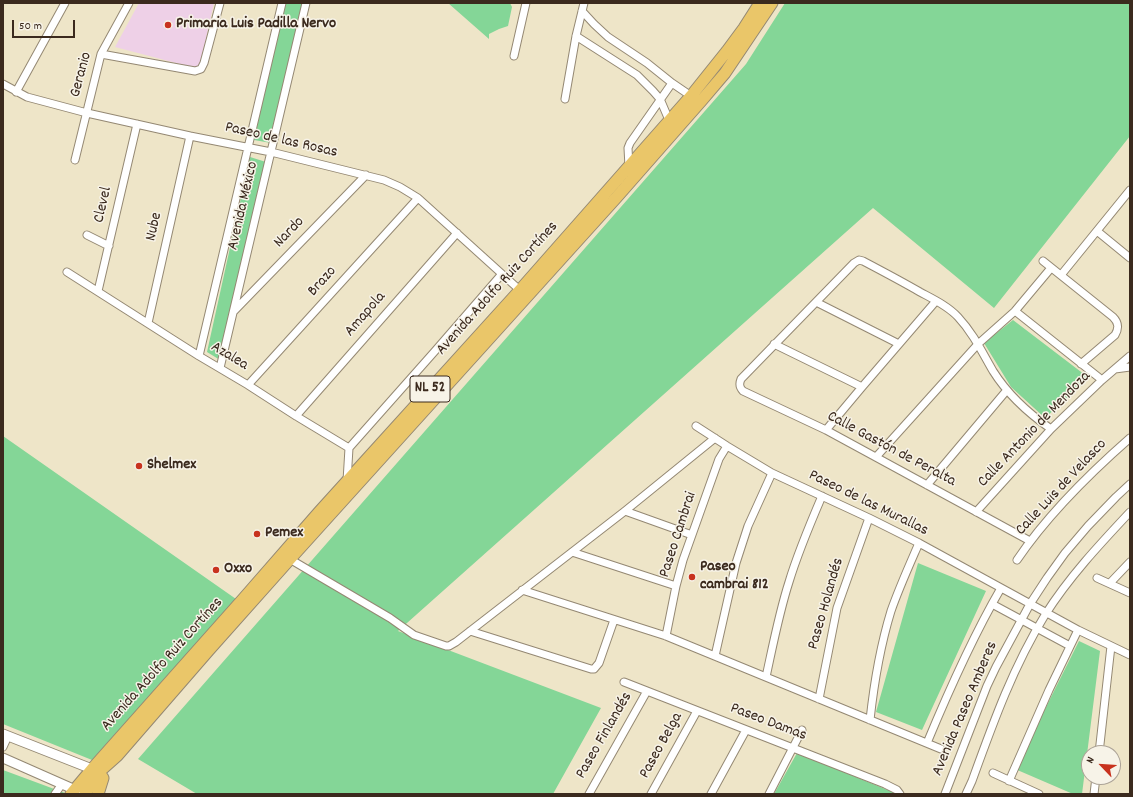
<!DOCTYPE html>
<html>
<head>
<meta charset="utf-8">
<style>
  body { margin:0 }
  #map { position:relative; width:1133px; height:797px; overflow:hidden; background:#eee5c8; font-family:Dekko,sans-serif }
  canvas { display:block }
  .frame { position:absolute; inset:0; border:4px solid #3b2a1e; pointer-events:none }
  .north { position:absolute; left:1081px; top:745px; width:40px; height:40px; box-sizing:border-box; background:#f7f3e8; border:1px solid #aca397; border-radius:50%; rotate:295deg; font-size:11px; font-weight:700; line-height:16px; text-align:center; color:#3b2a1e }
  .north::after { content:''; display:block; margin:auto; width:14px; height:18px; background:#c8321e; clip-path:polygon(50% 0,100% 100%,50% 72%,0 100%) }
  .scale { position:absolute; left:12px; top:20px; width:63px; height:18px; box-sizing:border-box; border:2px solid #3b2a1e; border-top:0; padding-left:5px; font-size:12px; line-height:14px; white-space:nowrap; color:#3b2a1e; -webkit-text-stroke:3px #f7f3e8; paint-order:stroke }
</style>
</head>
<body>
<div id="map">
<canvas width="1133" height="797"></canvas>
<div class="frame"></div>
<div class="north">N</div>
<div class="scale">50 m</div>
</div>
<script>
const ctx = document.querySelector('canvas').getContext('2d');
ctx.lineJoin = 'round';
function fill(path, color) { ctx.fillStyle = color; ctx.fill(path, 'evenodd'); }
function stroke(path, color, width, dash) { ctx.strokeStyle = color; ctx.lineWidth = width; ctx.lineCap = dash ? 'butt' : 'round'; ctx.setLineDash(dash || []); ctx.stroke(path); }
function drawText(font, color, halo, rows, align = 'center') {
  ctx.font = font + ' Dekko,sans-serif'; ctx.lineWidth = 3; ctx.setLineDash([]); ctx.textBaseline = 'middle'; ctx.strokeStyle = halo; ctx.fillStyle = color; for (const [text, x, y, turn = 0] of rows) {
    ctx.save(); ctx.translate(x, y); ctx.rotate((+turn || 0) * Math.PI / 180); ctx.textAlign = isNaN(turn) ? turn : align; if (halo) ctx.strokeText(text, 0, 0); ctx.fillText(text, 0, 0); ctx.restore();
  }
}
fill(new Path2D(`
  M 139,3 L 214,3 L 199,69 L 115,47 Z`), '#eed0e7');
fill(new Path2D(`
  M 285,3 L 303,3 L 271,143 L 254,140 Z
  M 448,3 L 510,3 L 512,7 L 508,26 L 499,29 L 489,34 L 489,39 Z
  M 785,3 L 1130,3 L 1130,136 L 994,308 L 873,208 L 398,631 L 601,708 L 553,794 L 197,794 L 138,759 L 746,64 Z
  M 250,157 L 266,162 L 220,360 L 207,352 Z
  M 1013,320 L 1089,378 L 1045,418 L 1011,387 L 984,343 Z
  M 3,436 L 236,599 L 92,760 L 3,724 Z
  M 918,563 L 986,591 L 922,730 L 876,712 Z
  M 1079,641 L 1100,651 L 1082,794 L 1073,794 L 1015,769 Z
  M 797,753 L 895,793 L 895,794 L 774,794 Z
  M 3,770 L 65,793 L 63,794 L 3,794 Z`), '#84d697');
const minor = new Path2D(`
  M 582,11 L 594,24 L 608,37 L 647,63 L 672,83 L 694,98
  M 576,36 L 637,75 L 653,91 L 660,99 L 669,120 L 672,122
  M 101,54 L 195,71 L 201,69 L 204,63 L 220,3
  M 514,56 L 526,3
  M 3,84 L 27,97 L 87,113 L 190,136 L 271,152 L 384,180 L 400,187 L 418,198 L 523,293
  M 16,92 L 65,3
  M 565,99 L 576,36 L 584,3
  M 75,160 L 101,54 L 129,3
  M 629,167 L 628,148 L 630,143 L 672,83
  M 1097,231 L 1130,258
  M 87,235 L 109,246
  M 1043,261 L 1113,317 C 1119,323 1119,328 1115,335 L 1081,364
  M 67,272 L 199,356 L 248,385 L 296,416 L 349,448 L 347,481
  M 1061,275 L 1130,190
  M 98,291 L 137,124
  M 816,302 L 899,344
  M 234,311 L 366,175
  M 1015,311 L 1102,380
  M 148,323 L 190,136
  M 774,344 L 862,387
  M 199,356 L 282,3
  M 220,368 L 306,3
  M 1115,369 L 1130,367
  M 248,385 L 418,198
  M 296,416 L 457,233
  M 696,426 L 727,446 L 772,473 L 869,518 L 919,543 L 1078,630 L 1130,655
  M 826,430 L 862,387 L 936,301
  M 349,448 L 435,351 L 501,275
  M 876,457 L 978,344 L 1015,311 L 1051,268
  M 927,485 L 1007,390
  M 625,511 L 692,535
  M 976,512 L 1051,429 L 1102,380 L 1130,356
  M 1030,541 L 826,430 L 743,391 C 739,387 739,384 741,379 L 854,263 L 859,260 L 863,261 C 882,271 901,281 920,292 C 933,299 948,306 958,317 C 973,333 982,352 993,371 C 1008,395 1028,413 1051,429
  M 572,552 L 676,586
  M 288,558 L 390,618 L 414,635 L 446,646 L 449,646 L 456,642 L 625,511 L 715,438
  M 1017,560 C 1048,514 1089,474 1130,438
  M 1097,578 L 1130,593
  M 1110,583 L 1130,562
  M 522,590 L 666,636 L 941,749
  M 992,604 L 1070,646
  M 470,631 L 591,669 L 594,669 L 599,663 L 614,620
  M 666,636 L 676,586 L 683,560 L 719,459 L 727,446
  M 715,656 L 736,563 L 748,526 L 772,473
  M 766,677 C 773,645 779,613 789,582 C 798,552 810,524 822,496
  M 624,682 L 885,784 L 897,790 L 900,794
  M 819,699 L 837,608 L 869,518
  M 870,720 C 874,683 880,647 891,611 C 899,588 909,566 919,543
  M 927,743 C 949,690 972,638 1001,588
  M 3,747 L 8,736
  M 1099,753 L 1111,646
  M 993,773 L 1039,794
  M 1009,781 L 1049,690 L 1078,630
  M 55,794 L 62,784
  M 589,794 L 647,691
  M 651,794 L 697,711
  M 711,794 L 746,730
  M 769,794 L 802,730
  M 945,794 L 987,686 L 996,667 L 1030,604 L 1047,578 L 1065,553 L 1088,526 L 1116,497 L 1130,484
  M 966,794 L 972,781 C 993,723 1013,667 1045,615 C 1069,577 1100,544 1130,512
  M 1094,794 L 1096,777`);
const tertiary = new Path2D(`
  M 3,734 L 92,769
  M 3,758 L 80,792`);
const primary = new Path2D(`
  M 96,771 L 99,772 L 103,778 L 98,794
  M 71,794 L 92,769 L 244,598 L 319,512 L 520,290 L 691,96 L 727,51 L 744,28 L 760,3
  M 85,794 L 99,772 L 117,756 L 209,650 L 290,559 L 616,198 L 702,100 L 725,73 L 772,3`);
stroke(minor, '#948873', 9);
stroke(tertiary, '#948873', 11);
stroke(primary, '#948873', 13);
stroke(minor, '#fff', 7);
stroke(tertiary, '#fff', 9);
stroke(primary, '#eac669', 11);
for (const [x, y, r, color] of [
  [168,25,4,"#c8321e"],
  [139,466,4,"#c8321e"],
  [257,534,4,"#c8321e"],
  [216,570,4,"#c8321e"],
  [692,577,4,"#c8321e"]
]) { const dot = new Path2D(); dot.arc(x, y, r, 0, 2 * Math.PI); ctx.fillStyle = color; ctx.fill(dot); stroke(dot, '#f7f3e8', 1.5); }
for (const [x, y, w] of [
  [430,389,40]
]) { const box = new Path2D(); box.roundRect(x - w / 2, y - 13, w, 26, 3); ctx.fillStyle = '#f7f3e8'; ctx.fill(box); stroke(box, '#3b2a1e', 1); }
drawText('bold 15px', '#3b2a1e', null, [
  ["NL 52",430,389]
]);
drawText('bold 16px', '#3b2a1e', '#f7f3e8', [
  ["Primaria Luis Padilla Nervo",176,25],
  ["Shelmex",147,466],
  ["Pemex",265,534],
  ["Paseo",700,568],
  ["cambrai 812",700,586],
  ["Oxxo",224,570]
], 'left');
drawText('16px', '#3b2a1e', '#f7f3e8', [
  ["Geranio",82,75,-75],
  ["Paseo de las Rosas",281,141,13],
  ["Clevel",104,205,-77],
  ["Avenida México",244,206,-77],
  ["Nube",155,227,-77],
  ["Nardo",290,233,-46],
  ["Brazo",323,282,-48],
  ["Avenida Adolfo Ruiz Cortínes",498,289,-48],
  ["Amapola",366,315,-49],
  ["Azalea",229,357,31],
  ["Calle Antonio de Mendoza",1035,430,-46],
  ["Calle Gastón de Peralta",891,450,28],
  ["Calle Luis de Velasco",1062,488,-47],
  ["Paseo de las Murallas",868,504,26],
  ["Paseo Cambrai",679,535,-72],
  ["Paseo Holandés",827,604,-74],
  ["Avenida Adolfo Ruiz Cortínes",163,665,-48],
  ["Avenida Paseo Amberes",966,709,-67],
  ["Paseo Damas",768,723,21],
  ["Paseo Finlandés",605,736,-60],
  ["Paseo Belga",662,746,-61]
]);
</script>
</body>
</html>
